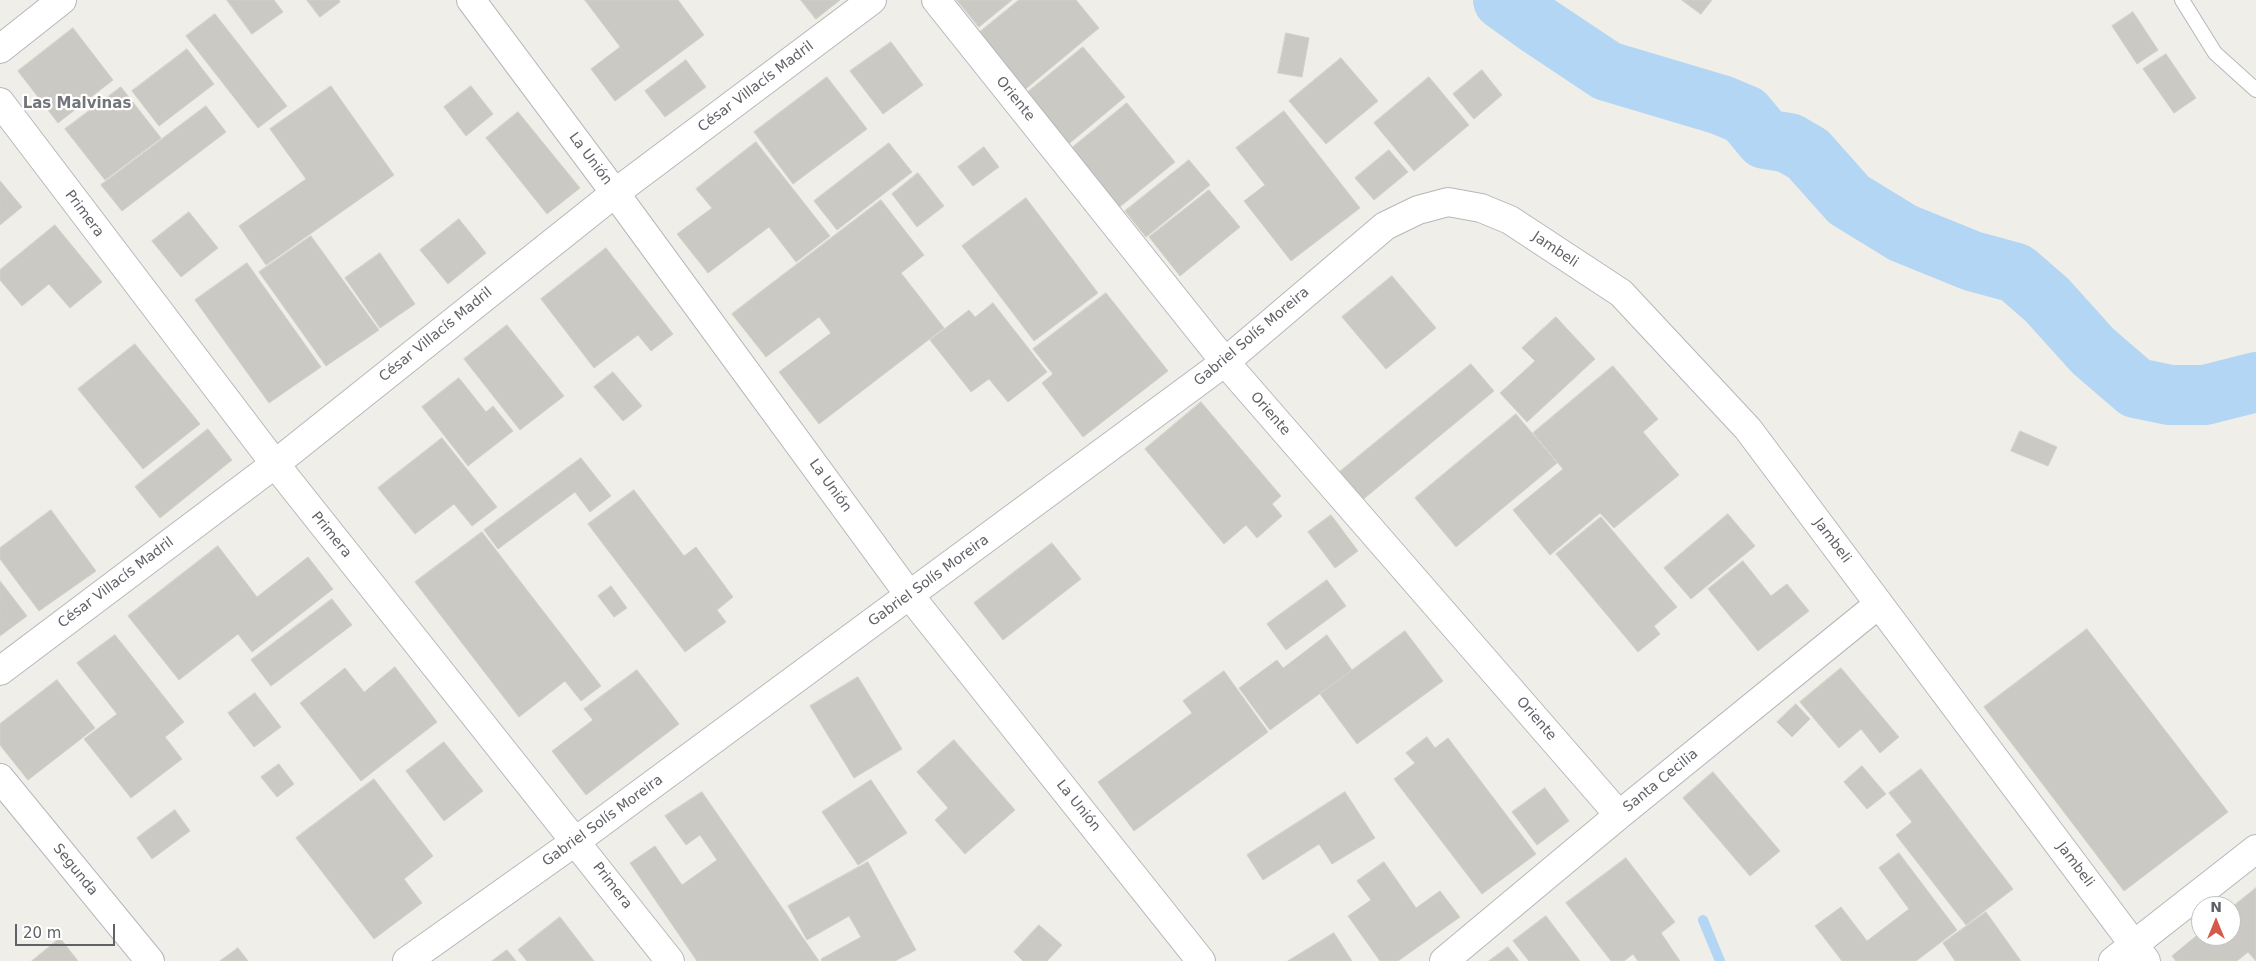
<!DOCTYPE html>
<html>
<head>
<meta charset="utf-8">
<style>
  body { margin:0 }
  #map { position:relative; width:2256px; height:961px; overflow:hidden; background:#efeee8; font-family:"DejaVu Sans",sans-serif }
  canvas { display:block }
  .north { position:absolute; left:2191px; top:896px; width:50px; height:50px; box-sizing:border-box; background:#fff; border:1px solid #bfc0c2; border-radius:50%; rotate:0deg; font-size:14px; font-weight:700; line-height:20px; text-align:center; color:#5f6266 }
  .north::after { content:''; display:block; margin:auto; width:18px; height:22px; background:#d3594a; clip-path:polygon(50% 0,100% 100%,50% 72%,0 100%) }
  .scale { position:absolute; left:15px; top:924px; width:100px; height:22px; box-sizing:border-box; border:2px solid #5f6266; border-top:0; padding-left:6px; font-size:15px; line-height:18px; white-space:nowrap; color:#5f6266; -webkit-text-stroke:4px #fff; paint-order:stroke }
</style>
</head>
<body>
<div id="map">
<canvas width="2256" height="961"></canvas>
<div class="north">N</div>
<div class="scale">20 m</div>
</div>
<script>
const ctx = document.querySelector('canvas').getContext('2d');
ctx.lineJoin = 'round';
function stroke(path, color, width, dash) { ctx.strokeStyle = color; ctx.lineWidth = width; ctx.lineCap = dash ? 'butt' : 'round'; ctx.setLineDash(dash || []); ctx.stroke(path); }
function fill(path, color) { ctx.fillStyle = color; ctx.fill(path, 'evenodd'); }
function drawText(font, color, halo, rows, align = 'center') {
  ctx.font = font + ' "DejaVu Sans",sans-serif'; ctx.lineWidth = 4.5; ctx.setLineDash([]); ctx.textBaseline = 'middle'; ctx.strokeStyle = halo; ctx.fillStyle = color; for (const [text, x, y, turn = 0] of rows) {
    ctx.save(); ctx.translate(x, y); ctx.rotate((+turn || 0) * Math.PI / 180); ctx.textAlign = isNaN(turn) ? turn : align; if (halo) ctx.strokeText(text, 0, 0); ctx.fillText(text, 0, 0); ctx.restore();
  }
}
stroke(new Path2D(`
  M 1703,920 L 1720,961`), '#b3d6f4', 10);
stroke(new Path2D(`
  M 1503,0 L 1535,23 L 1607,71 L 1721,105 L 1745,115 L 1765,139 L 1789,143 L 1808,154 L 1849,200 L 1903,233 L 1972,261 L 2016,273 L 2047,300 L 2093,351 L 2136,388 L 2170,395 L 2205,395 L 2256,382`), '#b3d6f4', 60);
const building = new Path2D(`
  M 227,0 L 274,0 L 283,12 L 252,34 Z
  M 307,0 L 339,0 L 340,2 L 320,17 Z
  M 585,0 L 678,0 L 704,35 L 615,101 L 591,69 L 620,47 Z
  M 801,0 L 840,0 L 816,19 Z
  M 957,0 L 1012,0 L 979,27 Z
  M 1019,0 L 1076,0 L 1099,28 L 1022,92 L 975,36 Z
  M 1682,0 L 1712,0 L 1701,14 Z
  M 2133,12 L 2158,50 L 2137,64 L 2112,26 Z
  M 215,14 L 287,106 L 258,128 L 186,36 Z
  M 73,28 L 113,80 L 58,123 L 18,71 Z
  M 1286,33 L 1309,38 L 1302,77 L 1278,73 Z
  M 891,42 L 923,85 L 883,114 L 850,71 Z
  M 1083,47 L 1125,97 L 1065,147 L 1023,96 Z
  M 187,49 L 214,84 L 159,126 L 132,91 Z
  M 2166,54 L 2196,98 L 2174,113 L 2143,69 Z
  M 1341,58 L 1378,101 L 1326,144 L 1289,101 Z
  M 686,60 L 706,87 L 665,117 L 645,91 Z
  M 1482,70 L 1502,95 L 1474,119 L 1453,94 Z
  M 827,77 L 867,129 L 793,184 L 754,132 Z
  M 1429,77 L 1469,125 L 1414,171 L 1374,123 Z
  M 331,86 L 394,175 L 266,265 L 239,226 L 306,179 L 270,129 Z
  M 471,86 L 493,114 L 466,136 L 444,107 Z
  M 121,87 L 161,138 L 105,180 L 65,129 Z
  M 1127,103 L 1175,162 L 1116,210 L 1068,151 Z
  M 206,106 L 226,132 L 122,211 L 101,185 Z
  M 1284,111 L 1360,208 L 1291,261 L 1244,201 L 1265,185 L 1236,148 Z
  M 518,112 L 580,188 L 547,214 L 486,138 Z
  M 756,142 L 830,236 L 796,262 L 769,227 L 708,273 L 677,234 L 712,208 L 696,189 Z
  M 889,143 L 912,172 L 837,230 L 814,201 Z
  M 984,147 L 999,167 L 973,186 L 958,167 Z
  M 1389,150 L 1408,172 L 1374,200 L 1355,178 Z
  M 1189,160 L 1210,185 L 1146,237 L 1125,211 Z
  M 918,173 L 944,206 L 917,227 L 892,194 Z
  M 0,181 L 22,207 L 0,225 Z
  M 1209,190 L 1240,227 L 1180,276 L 1149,237 Z
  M 1026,198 L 1098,293 L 1034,341 L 962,246 Z
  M 881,200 L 924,255 L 901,273 L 944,328 L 819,424 L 779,372 L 831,333 L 819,317 L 766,357 L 732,314 Z
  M 189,212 L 218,248 L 181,277 L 152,241 Z
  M 459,219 L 486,253 L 448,284 L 420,250 Z
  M 55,225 L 102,282 L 70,308 L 49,284 L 22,306 L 0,280 L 0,270 Z
  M 311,236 L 379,330 L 326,366 L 259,272 Z
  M 606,248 L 673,334 L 651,351 L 638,335 L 594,368 L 541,299 Z
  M 380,253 L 415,304 L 380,328 L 345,278 Z
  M 247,263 L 321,367 L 269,403 L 195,300 Z
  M 1392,276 L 1436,328 L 1386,369 L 1342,317 Z
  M 1106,293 L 1168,371 L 1083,437 L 1042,383 L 1053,374 L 1033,349 Z
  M 993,303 L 1047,372 L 1008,402 L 989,379 L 971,392 L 930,340 L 969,310 L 975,317 Z
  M 1556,317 L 1595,359 L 1527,422 L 1500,393 L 1535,361 L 1522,348 Z
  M 507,325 L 564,396 L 520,430 L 464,359 Z
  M 135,344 L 200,424 L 143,469 L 78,389 Z
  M 1471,364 L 1494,391 L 1360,502 L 1337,474 Z
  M 1613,366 L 1658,419 L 1643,432 L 1679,475 L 1614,528 L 1600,513 L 1550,555 L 1513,510 L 1563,469 L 1533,433 Z
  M 613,372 L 642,406 L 623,421 L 594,387 Z
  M 459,378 L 486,412 L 493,406 L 513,431 L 468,466 L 422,407 Z
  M 1201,402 L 1281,496 L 1272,504 L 1282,516 L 1257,538 L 1246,525 L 1224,544 L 1145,449 Z
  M 1516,414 L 1557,463 L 1456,547 L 1415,498 Z
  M 208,429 L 232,460 L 160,518 L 135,487 Z
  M 2020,431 L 2057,447 L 2048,466 L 2011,451 Z
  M 442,438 L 497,507 L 472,526 L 454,504 L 415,534 L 378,488 Z
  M 581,458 L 611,496 L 590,512 L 575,492 L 498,549 L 484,530 Z
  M 634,490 L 684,556 L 696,547 L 733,597 L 717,610 L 726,622 L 685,652 L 588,524 Z
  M 51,510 L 96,571 L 39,611 L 0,559 L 0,548 Z
  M 1728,514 L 1755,546 L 1691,599 L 1664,568 Z
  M 1331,515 L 1358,551 L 1335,568 L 1308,532 Z
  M 1601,517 L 1677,607 L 1654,626 L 1660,634 L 1638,652 L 1556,554 Z
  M 482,532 L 601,686 L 581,701 L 565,681 L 519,717 L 415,582 Z
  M 1052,543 L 1081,579 L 1003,640 L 974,603 Z
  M 218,546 L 257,597 L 308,557 L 333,589 L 252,652 L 238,634 L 179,680 L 128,616 Z
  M 1743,561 L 1771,596 L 1787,584 L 1809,611 L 1758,651 L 1708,589 Z
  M 1327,580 L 1346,606 L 1286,650 L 1267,624 Z
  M 0,581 L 27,616 L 0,636 Z
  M 611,586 L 627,608 L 614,617 L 598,596 Z
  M 332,599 L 352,625 L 271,686 L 251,660 Z
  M 2087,629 L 2228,812 L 2124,891 L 1984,707 Z
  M 1405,631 L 1443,681 L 1357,744 L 1320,694 Z
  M 115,635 L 184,722 L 165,737 L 182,759 L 131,798 L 84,739 L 117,714 L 77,663 Z
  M 1327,635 L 1352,670 L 1270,730 L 1239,688 L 1277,660 L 1283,668 Z
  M 395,667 L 437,722 L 361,781 L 300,703 L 345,668 L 364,692 Z
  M 1841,668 L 1899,737 L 1880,753 L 1861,729 L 1839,748 L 1800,702 Z
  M 637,670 L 679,724 L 586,795 L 552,751 L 593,720 L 584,709 Z
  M 1224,671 L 1268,732 L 1134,831 L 1098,782 L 1192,713 L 1183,701 Z
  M 858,677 L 902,749 L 854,778 L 810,706 Z
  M 57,680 L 95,728 L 28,780 L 0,745 L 0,724 Z
  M 255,693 L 281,727 L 254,747 L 228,713 Z
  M 1796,704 L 1810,719 L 1792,737 L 1777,722 Z
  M 1427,737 L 1435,748 L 1448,738 L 1536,854 L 1482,894 L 1394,779 L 1415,763 L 1406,753 Z
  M 954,740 L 1015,810 L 965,854 L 935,820 L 948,808 L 917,772 Z
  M 444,742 L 483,791 L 444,821 L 406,771 Z
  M 279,764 L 294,784 L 277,797 L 261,777 Z
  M 1862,766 L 1886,794 L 1867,809 L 1844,782 Z
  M 1921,769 L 2013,889 L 1966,925 L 1896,835 L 1912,822 L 1889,793 Z
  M 1713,772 L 1780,851 L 1750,876 L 1683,798 Z
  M 374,779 L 433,856 L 404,879 L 422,903 L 374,939 L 296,838 Z
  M 871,780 L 907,833 L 858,865 L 822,812 Z
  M 1545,788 L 1569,821 L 1537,845 L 1512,812 Z
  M 702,792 L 819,961 L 697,961 L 630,863 L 655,846 L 682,885 L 717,860 L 700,835 L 686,845 L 665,816 Z
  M 1345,792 L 1375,838 L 1332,864 L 1319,844 L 1263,880 L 1247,855 Z
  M 175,810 L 190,831 L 152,859 L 137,838 Z
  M 1899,853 L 1957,930 L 1916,961 L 1842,961 L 1815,926 L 1841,907 L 1867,941 L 1909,909 L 1879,868 Z
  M 1626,858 L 1675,922 L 1661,933 L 1680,961 L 1638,961 L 1633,954 L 1624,961 L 1611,961 L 1566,903 Z
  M 868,862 L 916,950 L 895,961 L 822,961 L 821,959 L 861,937 L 849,916 L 807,940 L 788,906 Z
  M 1384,862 L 1416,908 L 1440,891 L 1460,917 L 1398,961 L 1380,961 L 1348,916 L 1371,900 L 1357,881 Z
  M 2256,888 L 2256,961 L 2248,952 L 2237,961 L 2176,961 L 2172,956 L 2201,932 L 2201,936 L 2231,936 L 2231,908 Z
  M 1986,912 L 2021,961 L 1955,961 L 1943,943 Z
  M 1546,916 L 1580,961 L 1529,961 L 1513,941 Z
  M 560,917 L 594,961 L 527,961 L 518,950 Z
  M 1039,925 L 1062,945 L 1047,961 L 1023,961 L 1014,952 Z
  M 1334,933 L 1352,961 L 1288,961 Z
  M 60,938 L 78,961 L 32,961 Z
  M 1508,947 L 1519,961 L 1489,961 Z
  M 238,948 L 248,961 L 220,961 Z
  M 507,950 L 516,961 L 492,961 Z`);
fill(building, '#cbc9c4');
stroke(building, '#d3d0c7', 1);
const lane = new Path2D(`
  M 2182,0 L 2215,53 L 2256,90`);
const street = new Path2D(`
  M 471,0 L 615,193 L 910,596 L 1201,961
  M 936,0 L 1225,362 L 1619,815
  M 0,49 L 62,0
  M 0,102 L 275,464 L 670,961
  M 0,671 L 275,464 L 615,193 L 872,0
  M 0,778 L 150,961
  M 407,961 L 576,841 L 1225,362 L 1385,226 L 1418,210 L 1448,202 L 1481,208 L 1510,220 L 1621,293 L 1748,429 L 2146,961
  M 1444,961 L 1619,815 L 1879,604
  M 2113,961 L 2256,849`);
stroke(lane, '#b5b7bb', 16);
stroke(street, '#b5b7bb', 30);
stroke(lane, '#fff', 14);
stroke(street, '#fff', 28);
drawText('14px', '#5f6266', '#fff', [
  ["César Villacís Madril",756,87,-37],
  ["Oriente",1015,99,51],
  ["La Unión",590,159,53],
  ["Primera",84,214,53],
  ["Jambeli",1555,250,34],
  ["César Villacís Madril",436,335,-39],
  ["Gabriel Solís Moreira",1252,337,-40],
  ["Oriente",1270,414,49],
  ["La Unión",830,486,54],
  ["Primera",331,535,51],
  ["Jambeli",1832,541,53],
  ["Gabriel Solís Moreira",929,581,-36],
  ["César Villacís Madril",116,583,-37],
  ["Oriente",1536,719,49],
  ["Santa Cecilia",1661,781,-39],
  ["La Unión",1078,806,51],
  ["Gabriel Solís Moreira",603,821,-36],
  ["Jambeli",2075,865,53],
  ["Segunda",75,870,51],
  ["Primera",612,886,52]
]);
drawText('bold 15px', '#717478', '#fff', [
  ["Las Malvinas",77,104]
]);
</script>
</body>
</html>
